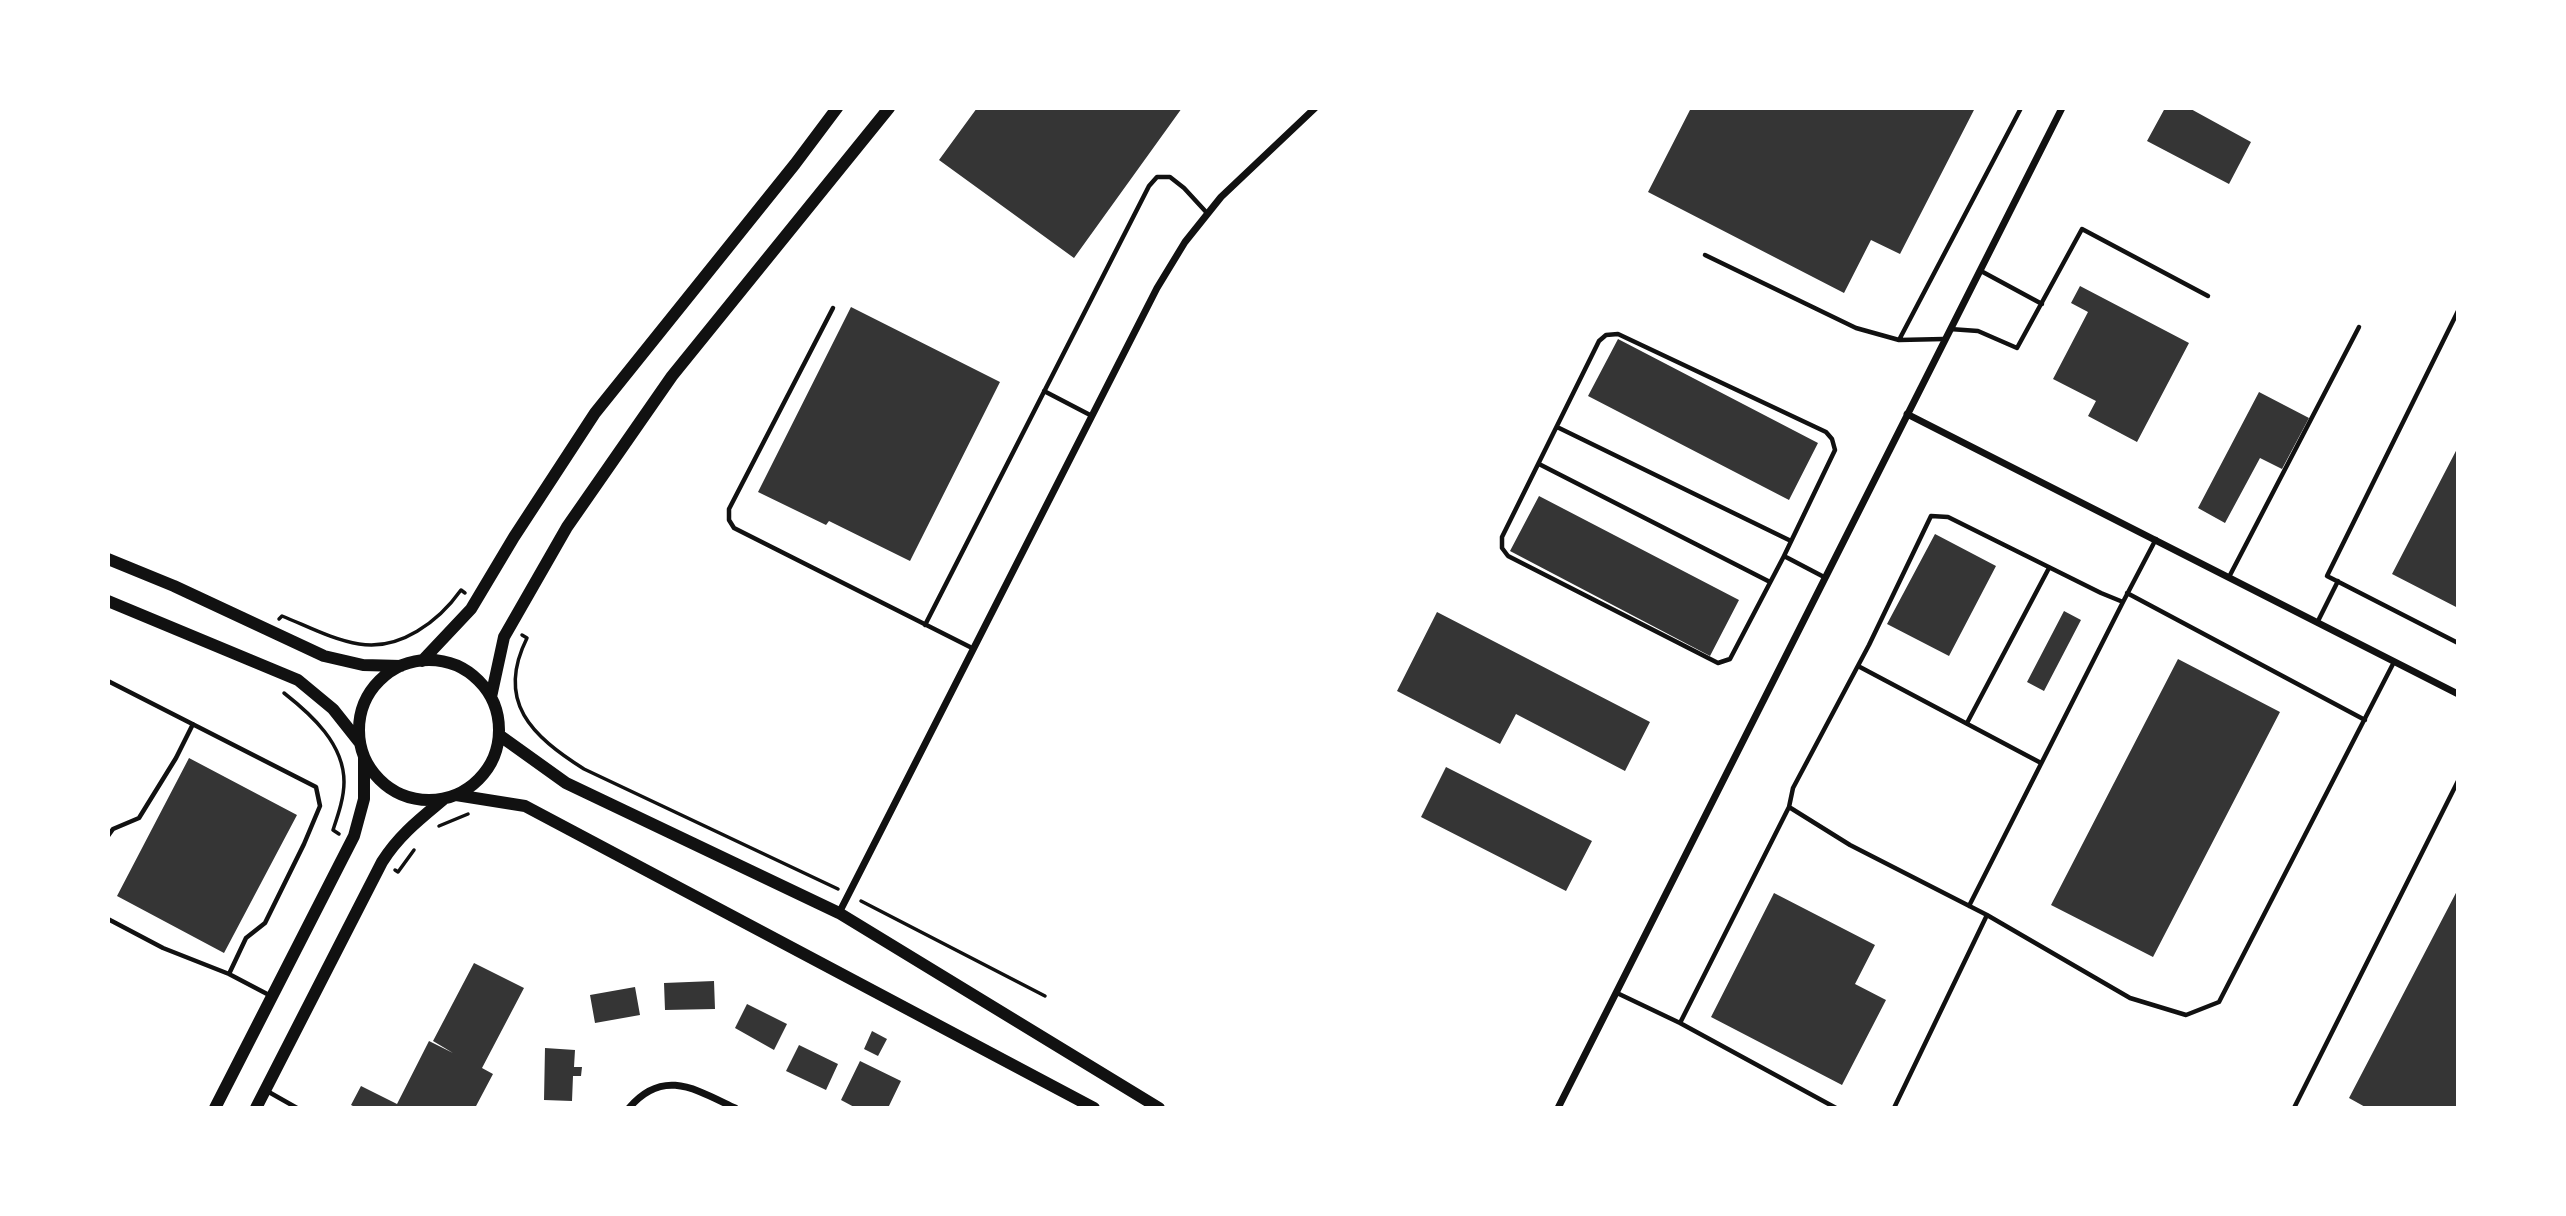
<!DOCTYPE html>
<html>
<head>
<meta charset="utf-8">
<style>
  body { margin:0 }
  #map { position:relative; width:2566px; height:1216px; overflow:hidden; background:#fff; font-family:"DejaVu Sans",sans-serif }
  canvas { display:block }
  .frame { position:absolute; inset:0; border:110px solid #fff; pointer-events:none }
</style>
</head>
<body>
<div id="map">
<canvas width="2566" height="1216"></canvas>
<div class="frame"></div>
</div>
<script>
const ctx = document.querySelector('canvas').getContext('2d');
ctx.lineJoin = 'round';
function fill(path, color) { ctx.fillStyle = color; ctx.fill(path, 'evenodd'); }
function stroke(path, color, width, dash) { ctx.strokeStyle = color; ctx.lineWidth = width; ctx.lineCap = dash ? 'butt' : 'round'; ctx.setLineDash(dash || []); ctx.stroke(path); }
fill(new Path2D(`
  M 977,108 L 1182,108 L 1074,258 L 939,160 Z
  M 1691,108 L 1975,108 L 1900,254 L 1871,240 L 1844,293 L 1648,192 Z
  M 2165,108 L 2189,108 L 2251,142 L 2229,184 L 2147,141 Z
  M 2080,286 L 2189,343 L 2137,442 L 2088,416 L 2096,401 L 2053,379 L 2088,312 L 2071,303 Z
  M 851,307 L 1000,382 L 910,561 L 829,521 L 826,525 L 758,492 Z
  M 1618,339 L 1818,443 L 1789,500 L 1588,396 Z
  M 2259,392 L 2309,418 L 2282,469 L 2260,458 L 2225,523 L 2198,508 Z
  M 2458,447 L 2458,608 L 2392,574 Z
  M 1539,496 L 1739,600 L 1710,656 L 1510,551 Z
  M 1935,534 L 1996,566 L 1949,656 L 1887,624 Z
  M 2064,611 L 2081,620 L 2044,691 L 2027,682 Z
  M 1437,612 L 1650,722 L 1625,771 L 1516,714 L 1500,744 L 1397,691 Z
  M 2178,659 L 2280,712 L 2153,957 L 2051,905 Z
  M 189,758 L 297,815 L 224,953 L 117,896 Z
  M 1446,767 L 1592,841 L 1566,891 L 1421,817 Z
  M 2458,889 L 2458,1108 L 2367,1108 L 2349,1098 Z
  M 1774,893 L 1875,945 L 1855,984 L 1886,1000 L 1842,1085 L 1711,1017 Z
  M 474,963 L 524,988 L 482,1068 L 493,1074 L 475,1108 L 357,1108 L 351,1105 L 361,1086 L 397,1104 L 429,1041 L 453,1053 L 433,1041 Z
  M 714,981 L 715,1009 L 665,1010 L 664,983 Z
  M 635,987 L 640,1015 L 595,1023 L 590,995 Z
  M 747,1004 L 787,1024 L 774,1050 L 735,1028 Z
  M 872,1031 L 887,1039 L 878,1056 L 864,1049 Z
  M 799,1045 L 838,1064 L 826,1090 L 786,1071 Z
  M 545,1048 L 575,1050 L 574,1067 L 582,1067 L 581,1076 L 573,1076 L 572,1101 L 544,1100 Z
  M 860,1061 L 901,1081 L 888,1108 L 856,1108 L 841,1100 Z`), '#353535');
stroke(new Path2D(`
  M 279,619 L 282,616 C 307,626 333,640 359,644 C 400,651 439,621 461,590 L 465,593
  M 522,635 L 527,638 C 495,702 532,736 584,769 L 838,889
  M 284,693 C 312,715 344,744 344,782 C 344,798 338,815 333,830 L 339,834
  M 439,826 L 468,814
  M 395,870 L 398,872 L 414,850
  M 861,901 L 1045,996`), '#111', 3.5);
stroke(new Path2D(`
  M 1705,255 L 1856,328 L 1899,340 L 1944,339
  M 1981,271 L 2042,304
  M 833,308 L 729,509 L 729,520 L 734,528 L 974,649
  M 2458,311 L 2327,576 L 2458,643
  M 1950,329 L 1978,331 L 2017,348 L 2082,229 L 2208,296
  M 1899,340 L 2021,108
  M 1044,391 L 1092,416
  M 1557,427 L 1791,541
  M 1539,464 L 1770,582
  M 2156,539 L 2123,602 L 2101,593 L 1948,517 L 1931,516 L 1869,645 L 1793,788 L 1789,807 L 1850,845 L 1987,915 L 2130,998 L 2186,1015 L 2219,1002 L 2394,662
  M 1784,556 L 1835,450 L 1832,439 L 1826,432 L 1618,334 L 1606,335 L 1599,341 L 1502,537 L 1502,548 L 1508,556 L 1718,663 L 1730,659 L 1784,556 L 1824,577
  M 2229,577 L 2359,327
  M 2127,593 L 2365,720
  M 2317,623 L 2338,581
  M 925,625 L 1149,186 L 1157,177 L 1170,177 L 1184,188 L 1207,213
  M 1858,666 L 2041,763
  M 108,681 L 316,787 L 320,806 L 304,844 L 265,923 L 246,938 L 229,974
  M 1967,723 L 2049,568
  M 108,836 L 113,829 L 139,818 L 176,758 L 193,724
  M 1969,906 L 2123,602
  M 108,919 L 163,948 L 229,974 L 269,995
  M 1617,993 L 1680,1023 L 1836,1108
  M 1680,1023 L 1789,807
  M 267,1091 L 297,1108
  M 1894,1108 L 1987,915
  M 2294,1108 L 2458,781`), '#111', 4.5);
stroke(new Path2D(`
  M 1907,414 L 2458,694
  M 839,913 L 1157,288 L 1185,242 L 1221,197 L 1315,108
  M 629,1108 C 663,1068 695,1089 735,1108
  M 1558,1108 L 2062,108`), '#111', 7);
stroke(new Path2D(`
  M 108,559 L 174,586 L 324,656 L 363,665 L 401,666
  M 108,601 L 298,680 L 333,709 L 360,743
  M359 730a70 70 0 1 1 140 0a70 70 0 1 1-140 0Z
  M 422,661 L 471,609 L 514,537 L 595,413 L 795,164 L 837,108
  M 491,697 L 504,637 L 567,527 L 672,376 L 889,108
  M 499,735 L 566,783 L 839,913 L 1159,1108
  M 456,795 L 525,806 L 1094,1108
  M 215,1108 L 354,836 L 364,799 L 364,757
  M 256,1108 L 382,862 C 399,835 420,819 444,799`), '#111', 12);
</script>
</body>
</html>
